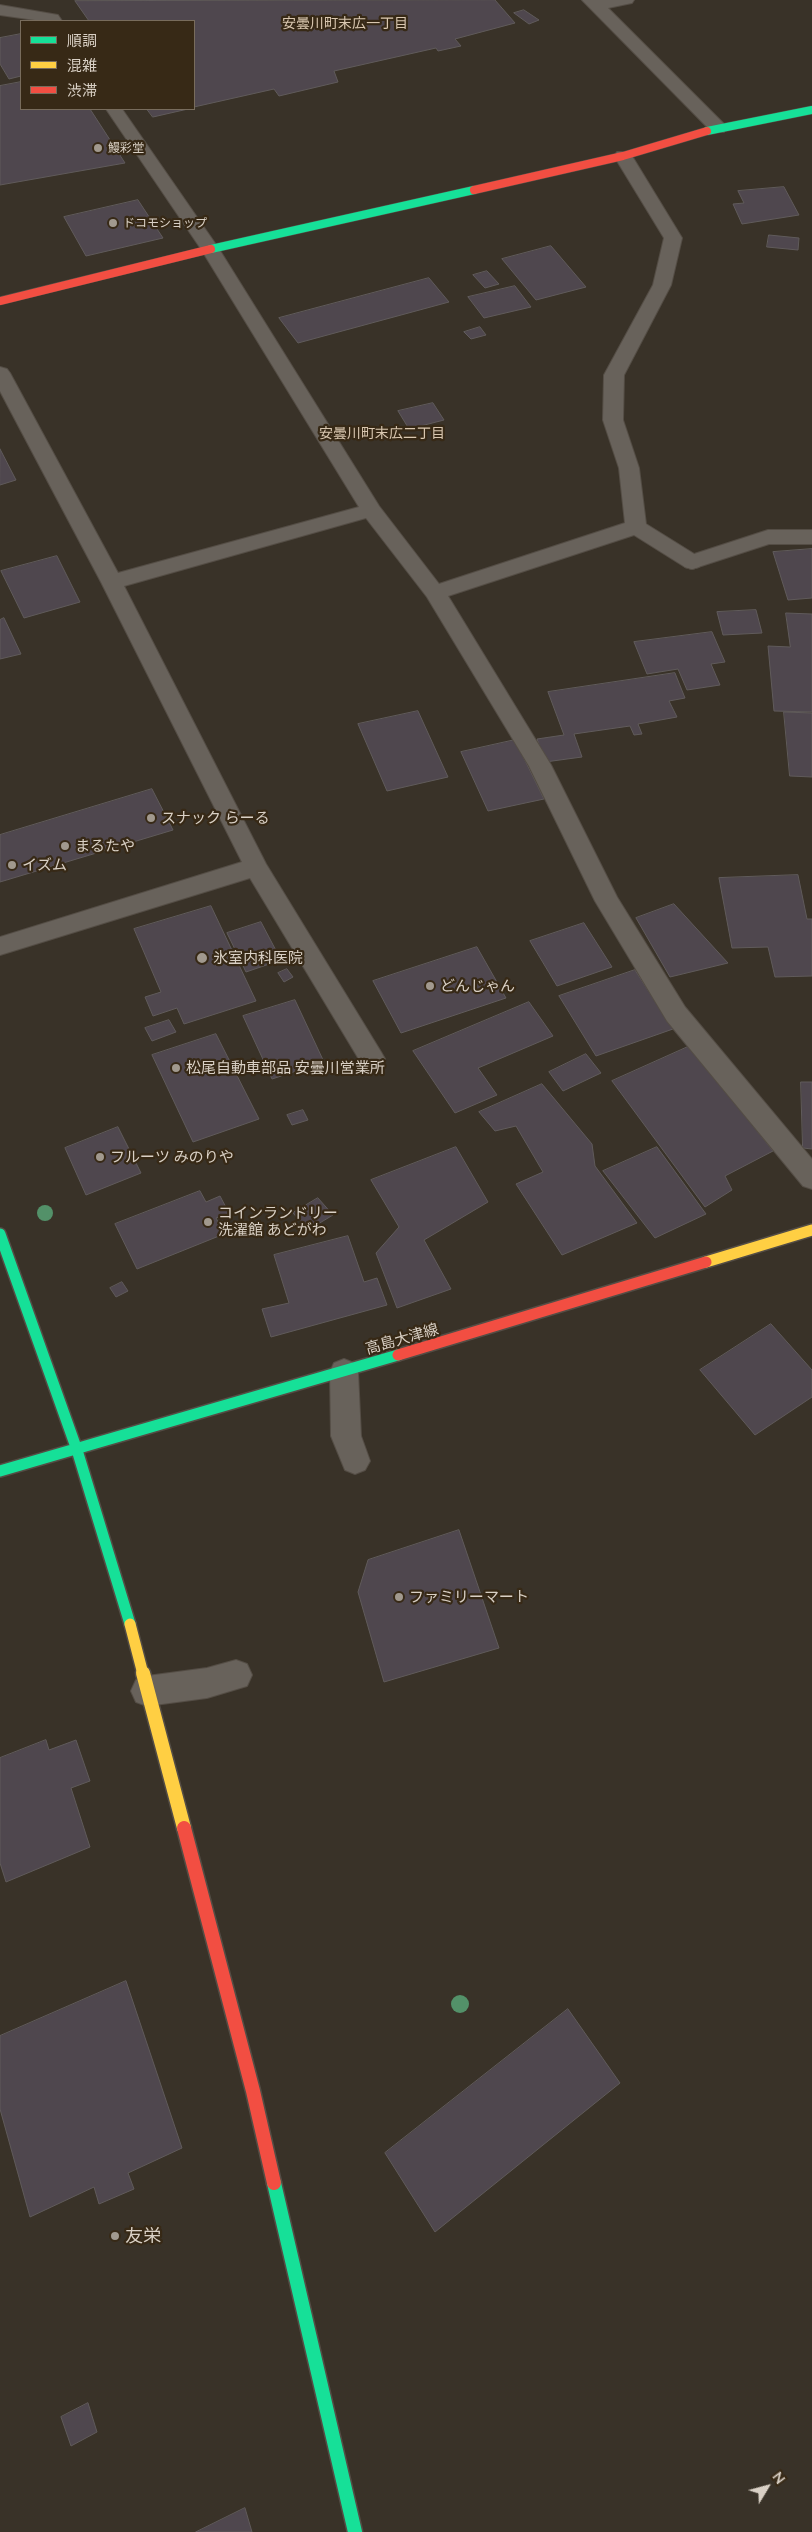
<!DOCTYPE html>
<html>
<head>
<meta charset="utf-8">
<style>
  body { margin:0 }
  #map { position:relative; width:812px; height:2532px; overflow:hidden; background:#393228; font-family:Lato,"Noto Sans JP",sans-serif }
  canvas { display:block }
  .legend { position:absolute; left:20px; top:20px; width:175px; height:90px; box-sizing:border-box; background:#372916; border:1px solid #786c5c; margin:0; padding:6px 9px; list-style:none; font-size:15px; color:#d9d0c5 }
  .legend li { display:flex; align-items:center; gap:10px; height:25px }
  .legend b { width:25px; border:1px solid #786c5c }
  .north { position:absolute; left:742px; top:2462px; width:50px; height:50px; -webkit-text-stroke:4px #372916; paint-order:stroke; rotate:53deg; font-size:14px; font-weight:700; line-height:20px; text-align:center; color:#d9d0c5 }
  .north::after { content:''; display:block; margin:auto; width:18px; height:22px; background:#d9d0c5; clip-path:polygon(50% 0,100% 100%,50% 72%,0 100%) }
</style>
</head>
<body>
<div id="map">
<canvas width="812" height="2532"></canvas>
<ul class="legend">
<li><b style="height:6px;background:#16e098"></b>順調</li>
<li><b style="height:6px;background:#ffcf43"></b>混雑</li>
<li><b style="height:6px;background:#f24e42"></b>渋滞</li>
</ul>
<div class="north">N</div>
</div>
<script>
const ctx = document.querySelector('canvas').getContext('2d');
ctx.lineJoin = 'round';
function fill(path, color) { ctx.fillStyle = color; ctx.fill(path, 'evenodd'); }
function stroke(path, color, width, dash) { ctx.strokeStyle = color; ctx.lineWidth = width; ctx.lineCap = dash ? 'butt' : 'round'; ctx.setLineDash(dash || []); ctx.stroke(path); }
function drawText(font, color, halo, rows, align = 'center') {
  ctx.font = font + ' Lato,"Noto Sans JP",sans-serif'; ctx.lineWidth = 4.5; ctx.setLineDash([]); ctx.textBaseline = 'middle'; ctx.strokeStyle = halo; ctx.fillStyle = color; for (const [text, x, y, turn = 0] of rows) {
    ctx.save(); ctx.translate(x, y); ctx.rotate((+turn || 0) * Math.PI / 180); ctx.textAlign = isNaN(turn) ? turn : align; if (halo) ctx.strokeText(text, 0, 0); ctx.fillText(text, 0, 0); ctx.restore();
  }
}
const building = new Path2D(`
  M 495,0 L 515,23 L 455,39 L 461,46 L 438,51 L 436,48 L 334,71 L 338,82 L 279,96 L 274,89 L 194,107 L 194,21 L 89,21 L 75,1 Z
  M 524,10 L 539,20 L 529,24 L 514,13 Z
  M 21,34 L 21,76 L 9,79 L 0,64 L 0,38 Z
  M 21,82 L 21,109 L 90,109 L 125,163 L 0,185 L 0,86 Z
  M 147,109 L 188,109 L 153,117 Z
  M 784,187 L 799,215 L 742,224 L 733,204 L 744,203 L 738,191 Z
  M 138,200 L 163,238 L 86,256 L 64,217 Z
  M 769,235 L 799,238 L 798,250 L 767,247 Z
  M 551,246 L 586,287 L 536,300 L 502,259 Z
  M 487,271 L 499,284 L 485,288 L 473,275 Z
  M 429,278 L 449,302 L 298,343 L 279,318 Z
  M 515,286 L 531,307 L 484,318 L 468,297 Z
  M 480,327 L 486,335 L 471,339 L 464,332 Z
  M 433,403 L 444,420 L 409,429 L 398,411 Z
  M 0,449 L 16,480 L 0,485 Z
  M 812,549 L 812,598 L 788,600 L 773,552 Z
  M 57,556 L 80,602 L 24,618 L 1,571 Z
  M 756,610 L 762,633 L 723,635 L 717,612 Z
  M 786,613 L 812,614 L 812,712 L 774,711 L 768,646 L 790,647 Z
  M 4,618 L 21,654 L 0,659 L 0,620 Z
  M 712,632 L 725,662 L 711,664 L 720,685 L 687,690 L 678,669 L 647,674 L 634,642 Z
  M 675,673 L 685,698 L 669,701 L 677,717 L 638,724 L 642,734 L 634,735 L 630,726 L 574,734 L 582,757 L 545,762 L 537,739 L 564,735 L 548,692 Z
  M 418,711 L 448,777 L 387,791 L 358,724 Z
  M 784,712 L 812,713 L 812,777 L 790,776 Z
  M 515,740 L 544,799 L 488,811 L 461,752 Z
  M 152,789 L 173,830 L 0,882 L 0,835 Z
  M 798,875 L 807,919 L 812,919 L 812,976 L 775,977 L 768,947 L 732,948 L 719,878 Z
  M 674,904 L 728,963 L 670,977 L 636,918 Z
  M 211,906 L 256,1001 L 184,1024 L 177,1008 L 153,1016 L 145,997 L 161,992 L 134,929 Z
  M 261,922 L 281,960 L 246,972 L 227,933 Z
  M 584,923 L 612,967 L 557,986 L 530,941 Z
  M 477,947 L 506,998 L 401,1033 L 373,981 Z
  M 287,969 L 293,977 L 284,982 L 278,973 Z
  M 635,970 L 673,1029 L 596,1056 L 559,996 Z
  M 295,1000 L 324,1062 L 272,1079 L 243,1016 Z
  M 529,1002 L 553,1036 L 478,1068 L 497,1095 L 455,1113 L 413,1051 Z
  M 169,1020 L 176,1032 L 152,1041 L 145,1028 Z
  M 216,1034 L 259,1119 L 193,1142 L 152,1055 Z
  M 690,1046 L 773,1151 L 725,1176 L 732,1190 L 705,1207 L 612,1081 Z
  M 586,1054 L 601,1073 L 563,1091 L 549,1072 Z
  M 801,1082 L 812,1082 L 812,1149 L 803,1148 Z
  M 542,1084 L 592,1144 L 595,1166 L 637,1223 L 562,1255 L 516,1184 L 543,1172 L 516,1126 L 495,1131 L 479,1112 Z
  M 303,1110 L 308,1120 L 292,1125 L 287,1115 Z
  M 118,1127 L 141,1173 L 86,1195 L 65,1148 Z
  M 456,1147 L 488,1202 L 424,1240 L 451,1289 L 397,1308 L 376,1253 L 399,1227 L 371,1180 Z
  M 657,1147 L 706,1214 L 655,1238 L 603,1171 Z
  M 200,1191 L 206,1202 L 220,1196 L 229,1213 L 216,1218 L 224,1234 L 137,1269 L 115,1224 Z
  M 318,1198 L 333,1215 L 308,1230 L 293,1213 Z
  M 348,1236 L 364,1282 L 377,1278 L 387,1305 L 271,1337 L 262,1309 L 289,1303 L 274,1255 Z
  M 122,1282 L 128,1291 L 116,1297 L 110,1288 Z
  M 771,1324 L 812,1370 L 812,1397 L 755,1435 L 700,1370 Z
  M 459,1530 L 499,1648 L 384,1682 L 358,1592 L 368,1560 Z
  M 46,1740 L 49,1750 L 76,1740 L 90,1781 L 71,1788 L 90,1847 L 6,1882 L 0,1863 L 0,1758 Z
  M 126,1981 L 182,2148 L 128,2173 L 134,2189 L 99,2204 L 94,2187 L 30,2217 L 0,2109 L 0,2036 Z
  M 568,2009 L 620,2083 L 435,2232 L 385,2153 Z
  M 88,2403 L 97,2432 L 71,2446 L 61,2417 Z
  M 245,2508 L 252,2532 L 196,2532 Z`);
fill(building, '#4f474e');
stroke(building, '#605b5b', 1);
const lane = new Path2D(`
  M 768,530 L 812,530 L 812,544 L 769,544 L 692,569 L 685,567 L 681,562 L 685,557 Z
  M 344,1359 L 354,1363 L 358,1372 L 361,1436 L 370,1461 L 365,1470 L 355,1474 L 345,1470 L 331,1436 L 330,1372 L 334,1363 Z
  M 236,1660 L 247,1664 L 252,1675 L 247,1686 L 207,1698 L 147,1706 L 136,1702 L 131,1691 L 136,1680 L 147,1676 L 207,1668 Z`);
const street = new Path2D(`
  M 582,0 L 634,0 L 632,3 L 608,8 L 724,124 L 727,128 L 724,132 L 712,132 Z
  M 0,5 L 58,15 L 62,21 L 42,21 L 0,15 Z
  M 106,109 L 122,109 L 219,249 L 379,506 L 439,584 L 625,523 L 619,468 L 603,420 L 604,375 L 653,285 L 664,238 L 614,156 L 617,152 L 629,152 L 632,156 L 682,238 L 671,285 L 624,375 L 623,420 L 639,468 L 646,524 L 699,557 L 703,562 L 699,567 L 692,569 L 685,567 L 634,535 L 448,596 L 551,765 L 617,897 L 685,1007 L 812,1159 L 812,1189 L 803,1186 L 667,1021 L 595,901 L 529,766 L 427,597 L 366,518 L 124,586 L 266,864 L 381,1052 L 385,1059 L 381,1066 L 372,1069 L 363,1066 L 250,878 L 0,955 L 0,937 L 242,862 L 101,582 L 0,391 L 0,367 L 7,369 L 10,373 L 118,573 L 359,507 L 201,249 Z`);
const fastFar2 = new Path2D(`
  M 707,131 L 812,110
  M 211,249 L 474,190`);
const fastFar1 = new Path2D(`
  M 0,1234 L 77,1450 L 130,1624
  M 0,1471 L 398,1355`);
const fast = new Path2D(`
  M 274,2183 L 355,2532`);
const slowFar1 = new Path2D(`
  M 706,1262 L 812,1230
  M 130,1624 L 143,1674`);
const slow = new Path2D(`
  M 143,1673 L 184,1828`);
const jamFar2 = new Path2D(`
  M 474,190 L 623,156 L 707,131
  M 0,301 L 211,249`);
const jamFar1 = new Path2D(`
  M 398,1355 L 706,1262`);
const jam = new Path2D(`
  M 184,1828 L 253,2091 L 274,2183`);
stroke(lane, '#544d45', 2);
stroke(street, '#544d45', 2);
stroke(fastFar2, '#544d45', 9);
stroke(fastFar1, '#544d45', 14);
stroke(fast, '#544d45', 17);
stroke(slowFar1, '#544d45', 14);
stroke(slow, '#544d45', 17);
stroke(jamFar2, '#544d45', 9);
stroke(jamFar1, '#544d45', 14);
stroke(jam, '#544d45', 17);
fill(lane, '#68625b');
fill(street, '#68625b');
stroke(fastFar2, '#16e098', 8);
stroke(fastFar1, '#16e098', 11);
stroke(fast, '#16e098', 14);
stroke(slowFar1, '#ffcf43', 11);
stroke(slow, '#ffcf43', 14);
stroke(jamFar2, '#f24e42', 8);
stroke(jamFar1, '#f24e42', 11);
stroke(jam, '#f24e42', 14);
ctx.fillStyle = '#539169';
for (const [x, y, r] of [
  [45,1213,8],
  [460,2004,9]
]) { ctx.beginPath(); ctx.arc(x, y, r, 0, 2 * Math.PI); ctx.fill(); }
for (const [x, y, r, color] of [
  [98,148,5,"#a1998e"],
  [113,223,5,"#a1998e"],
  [151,818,5,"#a1998e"],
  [65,846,5,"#a1998e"],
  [12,865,5,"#a1998e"],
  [202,958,6,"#a1998e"],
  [430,986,5,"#a1998e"],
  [176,1068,5,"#a1998e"],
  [100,1157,5,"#a1998e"],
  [208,1222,5,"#a1998e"],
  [399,1597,5,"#a1998e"],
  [115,2236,5,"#a1998e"]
]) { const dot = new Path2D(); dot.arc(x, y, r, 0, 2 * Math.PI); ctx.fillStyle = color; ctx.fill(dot); stroke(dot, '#372916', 2); }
drawText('12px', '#d9d0c5', '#372916', [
  ["鰻彩堂",108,148],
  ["ドコモショップ",123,223]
], 'left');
drawText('14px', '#d9c7b0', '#372916', [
  ["安曇川町末広一丁目",345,23],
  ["安曇川町末広二丁目",382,433]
]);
drawText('15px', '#d9d0c5', '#372916', [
  ["スナック らーる",161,818],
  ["まるたや",75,846],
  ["イズム",22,865],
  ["氷室内科医院",213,958],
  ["どんじゃん",440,986],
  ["松尾自動車部品 安曇川営業所",186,1068],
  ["フルーツ みのりや",110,1157],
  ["コインランドリー",218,1213],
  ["洗濯館 あどがわ",218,1230],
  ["ファミリーマート",409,1597]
], 'left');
drawText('15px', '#d9d0c5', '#372916', [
  ["高島大津線",402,1339,-16]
]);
drawText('18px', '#d9d0c5', '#372916', [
  ["友栄",125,2236]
], 'left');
</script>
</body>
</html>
